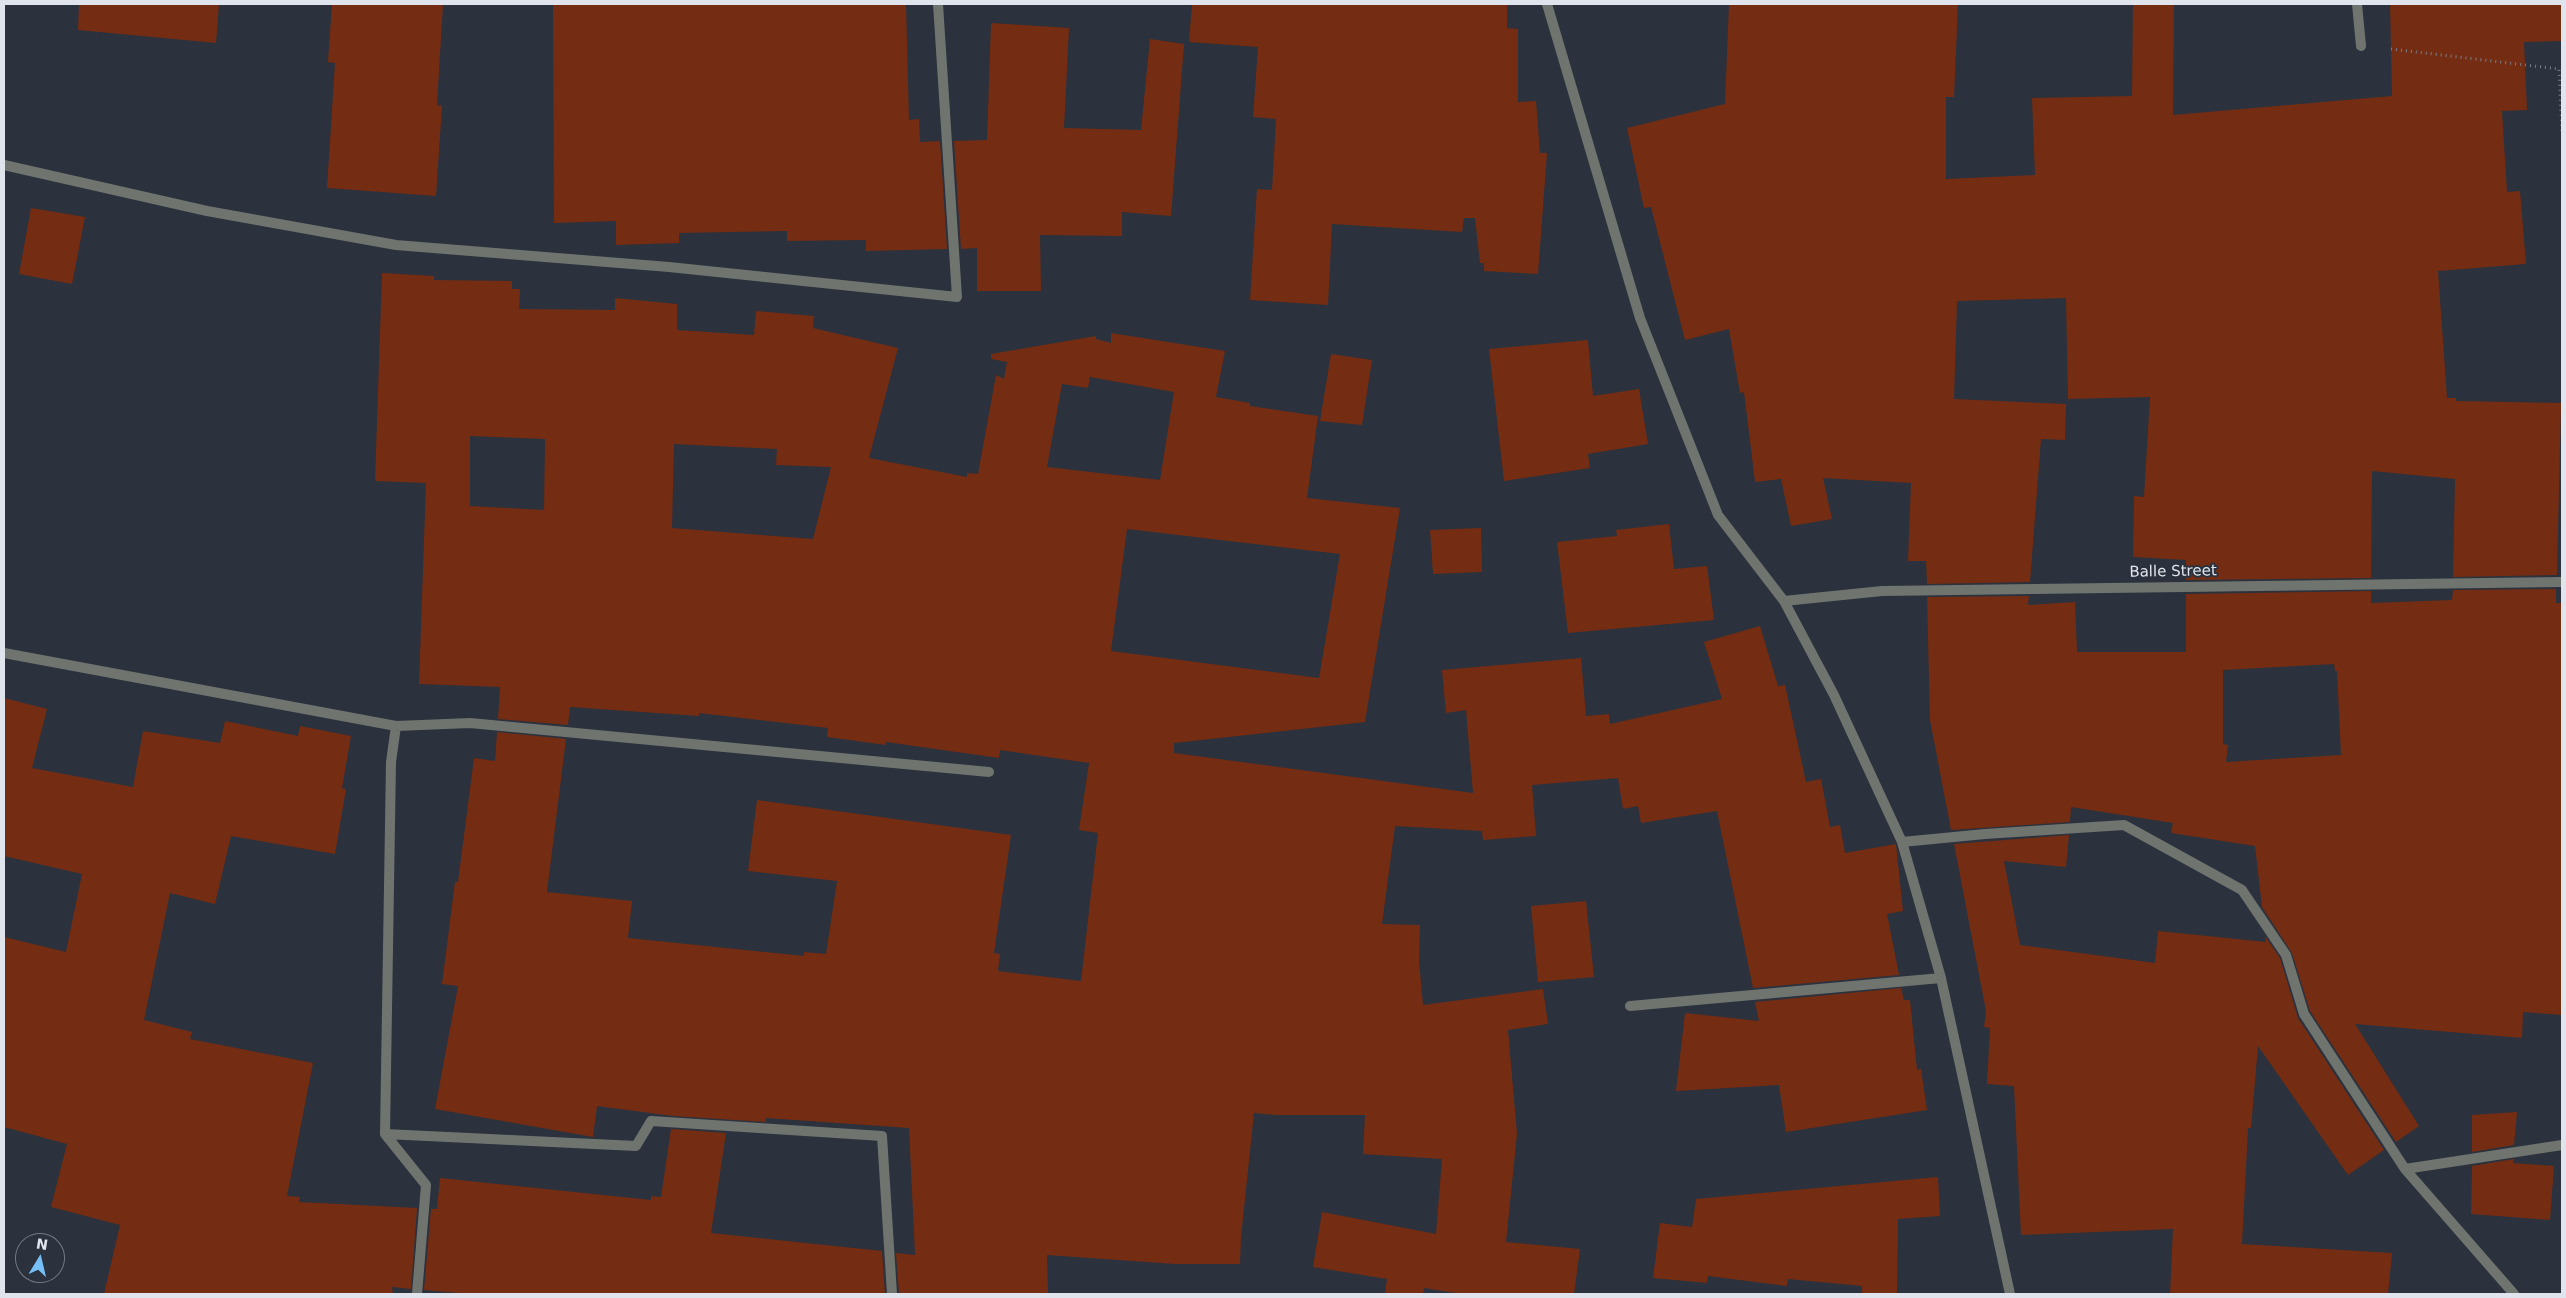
<!DOCTYPE html>
<html>
<head>
<meta charset="utf-8">
<style>
  body { margin:0 }
  #map { position:relative; width:2566px; height:1298px; overflow:hidden; background:#2b313d; font-family:"DejaVu Sans",sans-serif }
  canvas { display:block }
  .frame { position:absolute; inset:0; border:5px solid #e0e4ec; pointer-events:none }
  .north { position:absolute; left:15px; top:1233px; width:50px; height:50px; box-sizing:border-box; background:#2b313d; border:1px solid #737983; border-radius:50%; rotate:9deg; font-size:14px; font-weight:700; line-height:20px; text-align:center; color:#e0e4ec }
  .north::after { content:''; display:block; margin:auto; width:18px; height:22px; background:#77bff7; clip-path:polygon(50% 0,100% 100%,50% 72%,0 100%) }
</style>
</head>
<body>
<div id="map">
<canvas width="2566" height="1298"></canvas>
<div class="frame"></div>
<div class="north">N</div>
</div>
<script>
const ctx = document.querySelector('canvas').getContext('2d');
ctx.lineJoin = 'round';
function fill(path, color) { ctx.fillStyle = color; ctx.fill(path, 'evenodd'); }
function stroke(path, color, width, dash) { ctx.strokeStyle = color; ctx.lineWidth = width; ctx.lineCap = dash ? 'butt' : 'round'; ctx.setLineDash(dash || []); ctx.stroke(path); }
function drawText(font, color, halo, rows, align = 'center') {
  ctx.font = font + ' "DejaVu Sans",sans-serif'; ctx.lineWidth = 4; ctx.setLineDash([]); ctx.textBaseline = 'middle'; ctx.strokeStyle = halo; ctx.fillStyle = color; for (const [text, x, y, turn = 0] of rows) {
    ctx.save(); ctx.translate(x, y); ctx.rotate((+turn || 0) * Math.PI / 180); ctx.textAlign = isNaN(turn) ? turn : align; if (halo) ctx.strokeText(text, 0, 0); ctx.fillText(text, 0, 0); ctx.restore();
  }
}
fill(new Path2D(`
  M 79,4 L 219,4 L 216,43 L 78,30 Z
  M 332,4 L 443,4 L 437,105 L 442,106 L 436,196 L 327,188 L 335,63 L 328,62 Z
  M 553,4 L 906,4 L 909,120 L 919,119 L 920,142 L 940,141 L 947,249 L 866,251 L 866,240 L 787,241 L 787,231 L 679,233 L 679,243 L 616,245 L 616,221 L 554,223 Z
  M 1192,4 L 1507,4 L 1507,28 L 1518,29 L 1518,102 L 1536,101 L 1540,153 L 1547,153 L 1538,274 L 1484,271 L 1484,263 L 1480,263 L 1475,218 L 1464,218 L 1462,232 L 1332,224 L 1328,305 L 1250,300 L 1257,189 L 1272,190 L 1276,119 L 1253,117 L 1258,47 L 1189,42 Z
  M 1729,4 L 1958,4 L 1954,97 L 1946,97 L 1946,179 L 2035,175 L 2032,98 L 2132,96 L 2133,4 L 2174,4 L 2173,115 L 2392,96 L 2390,4 L 2562,4 L 2562,41 L 2524,42 L 2527,110 L 2502,111 L 2507,192 L 2520,191 L 2526,264 L 2438,271 L 2447,398 L 2456,398 L 2456,401 L 2561,403 L 2557,575 L 2453,577 L 2455,479 L 2372,471 L 2371,578 L 2186,580 L 2186,560 L 2133,557 L 2134,496 L 2144,497 L 2150,397 L 2068,399 L 2066,298 L 1957,301 L 1954,399 L 2066,404 L 2065,440 L 2041,439 L 2030,582 L 1927,584 L 1926,561 L 1908,561 L 1911,483 L 1823,478 L 1832,519 L 1791,526 L 1781,479 L 1755,482 L 1744,392 L 1740,393 L 1729,329 L 1685,340 L 1651,207 L 1644,208 L 1627,128 L 1725,104 Z
  M 991,23 L 1069,28 L 1064,128 L 1141,130 L 1150,39 L 1184,44 L 1171,216 L 1122,212 L 1122,236 L 1040,235 L 1041,291 L 977,291 L 977,248 L 961,249 L 954,141 L 987,140 Z
  M 31,208 L 85,217 L 72,284 L 19,274 Z
  M 382,273 L 434,276 L 434,280 L 512,281 L 512,289 L 520,289 L 519,309 L 615,310 L 615,298 L 677,304 L 677,330 L 754,335 L 756,311 L 814,316 L 813,328 L 898,348 L 869,458 L 967,477 L 967,473 L 978,474 L 996,375 L 1004,379 L 1007,362 L 991,359 L 991,354 L 1096,336 L 1096,339 L 1111,343 L 1111,333 L 1225,351 L 1216,397 L 1250,403 L 1250,406 L 1318,416 L 1307,498 L 1400,508 L 1365,722 L 1174,743 L 1174,753 L 1473,793 L 1466,710 L 1446,713 L 1442,670 L 1581,658 L 1586,716 L 1609,714 L 1610,724 L 1722,699 L 1704,642 L 1760,626 L 1778,686 L 1785,685 L 1806,782 L 1821,779 L 1830,827 L 1840,825 L 1845,853 L 1896,844 L 1903,911 L 1887,914 L 1899,975 L 1753,988 L 1717,811 L 1641,823 L 1638,806 L 1623,809 L 1618,778 L 1532,785 L 1536,836 L 1483,840 L 1482,831 L 1395,826 L 1382,924 L 1420,925 L 1419,961 L 1423,1005 L 1543,989 L 1548,1024 L 1508,1030 L 1517,1134 L 1506,1242 L 1580,1249 L 1574,1294 L 1462,1294 L 1424,1288 L 1423,1294 L 1385,1294 L 1387,1279 L 1313,1267 L 1322,1212 L 1436,1234 L 1442,1159 L 1363,1154 L 1365,1115 L 1276,1115 L 1254,1113 L 1241,1237 L 1240,1264 L 1175,1264 L 1047,1255 L 1048,1294 L 899,1294 L 896,1253 L 915,1255 L 909,1128 L 766,1118 L 766,1122 L 673,1116 L 597,1106 L 593,1137 L 435,1109 L 458,986 L 442,984 L 455,882 L 458,882 L 474,758 L 495,761 L 497,732 L 566,739 L 547,892 L 632,901 L 628,938 L 804,956 L 804,952 L 826,954 L 837,881 L 748,871 L 757,800 L 1011,835 L 994,953 L 1000,954 L 998,971 L 1081,981 L 1098,833 L 1079,830 L 1089,763 L 1000,750 L 999,758 L 886,742 L 886,745 L 827,737 L 828,728 L 699,713 L 699,716 L 570,707 L 568,725 L 498,719 L 500,687 L 419,684 L 426,483 L 375,481 ZM 1090,377 L 1174,392 L 1160,480 L 1047,467 L 1062,384 L 1088,388 ZM 470,436 L 545,439 L 544,510 L 470,506 ZM 674,444 L 777,449 L 776,465 L 831,467 L 813,539 L 672,528 ZM 1127,529 L 1340,554 L 1319,678 L 1111,651 Z
  M 1588,340 L 1593,396 L 1639,389 L 1648,444 L 1588,454 L 1590,468 L 1504,481 L 1489,349 Z
  M 1331,354 L 1372,360 L 1362,425 L 1320,421 Z
  M 1669,524 L 1674,569 L 1707,566 L 1714,620 L 1568,633 L 1557,542 L 1617,536 L 1616,530 Z
  M 1481,528 L 1482,572 L 1433,574 L 1430,530 Z
  M 2556,589 L 2556,603 L 2562,603 L 2562,1015 L 2523,1012 L 2522,1038 L 2355,1024 L 2419,1126 L 2396,1142 L 2310,1011 L 2292,953 L 2262,907 L 2255,846 L 2171,833 L 2173,823 L 2071,807 L 2070,822 L 1951,830 L 1930,720 L 1927,597 L 2029,596 L 2028,605 L 2075,602 L 2077,652 L 2186,652 L 2186,594 L 2371,591 L 2371,603 L 2452,600 L 2453,590 ZM 2334,664 L 2335,671 L 2337,671 L 2341,755 L 2226,762 L 2228,745 L 2223,744 L 2223,670 Z
  M 4,698 L 47,709 L 32,768 L 133,787 L 143,731 L 220,743 L 225,721 L 298,736 L 300,726 L 351,736 L 342,788 L 346,789 L 335,854 L 231,836 L 215,904 L 170,893 L 144,1020 L 192,1032 L 190,1039 L 313,1063 L 287,1196 L 300,1197 L 299,1202 L 417,1208 L 411,1289 L 392,1287 L 393,1294 L 104,1294 L 120,1225 L 51,1207 L 67,1144 L 4,1127 L 4,937 L 66,952 L 82,874 L 4,856 Z
  M 2069,835 L 2066,867 L 2004,861 L 2020,945 L 2155,963 L 2158,931 L 2266,942 L 2265,936 L 2280,958 L 2298,1018 L 2384,1150 L 2348,1175 L 2258,1046 L 2251,1128 L 2248,1128 L 2242,1244 L 2392,1253 L 2388,1294 L 2170,1294 L 2173,1229 L 2021,1235 L 2014,1086 L 1987,1084 L 1990,1028 L 1984,1027 L 1986,1011 L 1954,844 Z
  M 1586,901 L 1594,977 L 1538,982 L 1531,906 Z
  M 1901,988 L 1904,1000 L 1910,1000 L 1917,1070 L 1921,1069 L 1927,1110 L 1786,1132 L 1779,1085 L 1676,1091 L 1685,1013 L 1759,1021 L 1755,1002 Z
  M 2517,1112 L 2514,1145 L 2472,1152 L 2472,1115 Z
  M 671,1129 L 726,1133 L 711,1233 L 882,1251 L 885,1294 L 471,1294 L 424,1290 L 431,1209 L 437,1209 L 440,1178 L 651,1200 L 651,1196 L 661,1197 Z
  M 2514,1159 L 2513,1163 L 2554,1166 L 2550,1220 L 2471,1214 L 2472,1166 Z
  M 1938,1177 L 1940,1216 L 1898,1219 L 1897,1294 L 1862,1294 L 1862,1286 L 1788,1279 L 1787,1286 L 1708,1276 L 1707,1283 L 1653,1278 L 1660,1223 L 1692,1227 L 1696,1199 Z`), '#742d12');
stroke(new Path2D(`
  M 2391,49 L 2559,69 L 2562,134`), '#797e88', 3, [1, 4]);
stroke(new Path2D(`
  M 1547,4 L 1640,318 L 1718,515 L 1784,601 L 1834,695 L 1902,842 L 1941,978 L 2010,1294
  M 2357,4 L 2361,46
  M 4,165 L 207,211 L 396,245 L 669,267 L 957,297 L 938,4
  M 1784,601 L 1882,591 L 2562,582
  M 4,653 L 396,726 L 391,762 L 385,1134 L 426,1185 L 417,1294
  M 396,726 L 470,723 L 989,772
  M 1902,842 L 1985,834 L 2124,825 L 2242,890 L 2286,955 L 2304,1014 L 2405,1169 L 2514,1294
  M 1630,1006 L 1941,978
  M 385,1134 L 636,1146 L 651,1121 L 882,1136 L 892,1294
  M 2405,1169 L 2562,1145`), '#6f746f', 10);
drawText('15px', '#e0e4ec', '#2b313d', [
  ["Balle Street",2173,572,-1]
]);
</script>
</body>
</html>
